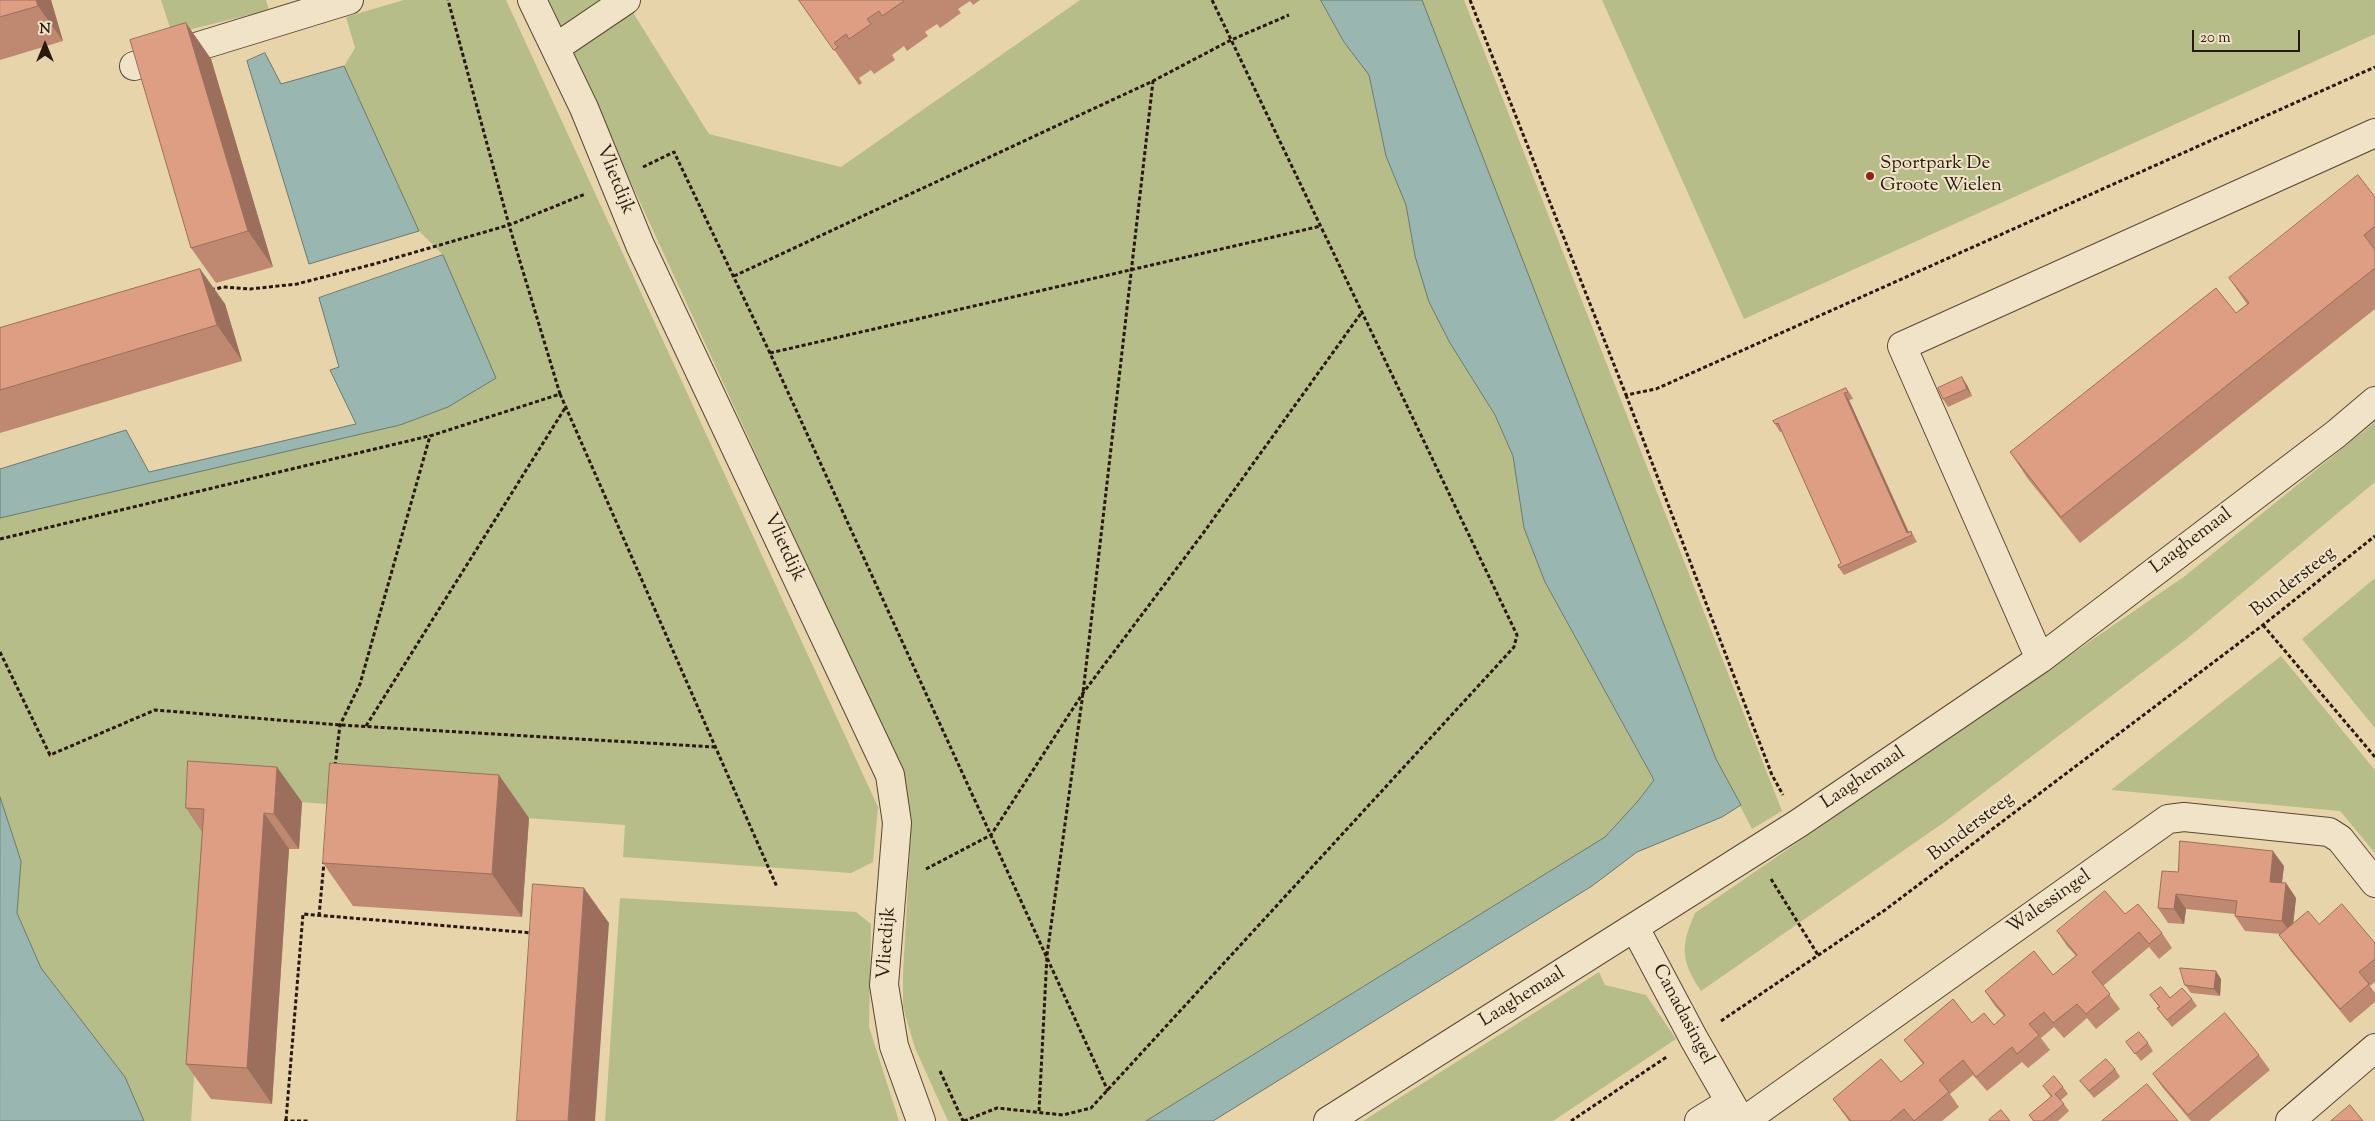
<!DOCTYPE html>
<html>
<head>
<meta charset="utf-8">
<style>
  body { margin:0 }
  #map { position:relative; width:2375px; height:1121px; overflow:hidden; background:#e8d4aa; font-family:"Sorts Mill Goudy",serif }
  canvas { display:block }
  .north { position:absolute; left:20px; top:20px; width:50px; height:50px; -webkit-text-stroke:4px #f0e3c8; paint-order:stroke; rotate:0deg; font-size:14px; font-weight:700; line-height:20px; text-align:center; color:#29190c }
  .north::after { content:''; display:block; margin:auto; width:18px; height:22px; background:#29190c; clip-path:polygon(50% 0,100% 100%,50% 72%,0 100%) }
  .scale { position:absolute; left:2192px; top:30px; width:108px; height:22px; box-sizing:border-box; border:2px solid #29190c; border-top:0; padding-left:6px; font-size:15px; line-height:18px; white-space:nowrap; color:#29190c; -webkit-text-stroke:4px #f0e3c8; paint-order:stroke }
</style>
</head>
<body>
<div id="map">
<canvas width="2375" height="1121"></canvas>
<div class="north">N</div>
<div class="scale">20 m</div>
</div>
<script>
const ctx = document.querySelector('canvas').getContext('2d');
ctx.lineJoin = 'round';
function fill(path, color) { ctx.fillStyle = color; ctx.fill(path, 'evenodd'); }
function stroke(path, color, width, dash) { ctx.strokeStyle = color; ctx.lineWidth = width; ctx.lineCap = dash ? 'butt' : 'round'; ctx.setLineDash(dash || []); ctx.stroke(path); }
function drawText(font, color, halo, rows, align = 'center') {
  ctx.font = font + ' "Sorts Mill Goudy",serif'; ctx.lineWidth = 4; ctx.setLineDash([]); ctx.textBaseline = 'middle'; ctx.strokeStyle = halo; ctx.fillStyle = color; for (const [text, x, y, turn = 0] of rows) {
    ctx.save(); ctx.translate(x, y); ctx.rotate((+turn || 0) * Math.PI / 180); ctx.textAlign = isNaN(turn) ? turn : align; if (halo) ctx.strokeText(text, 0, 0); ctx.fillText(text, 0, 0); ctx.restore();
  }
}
fill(new Path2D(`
  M 161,0 L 266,0 L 269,10 L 172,34 Z
  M 404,0 L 506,0 L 878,807 L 873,862 L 851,873 L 623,857 L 625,825 L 214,796 L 191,1121 L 144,1121 L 125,1077 L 41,968 L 17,913 L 21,861 L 0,797 L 0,518 L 400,425 L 448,407 L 443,255 L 419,231 L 344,66 L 355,48 L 346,17 Z
  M 547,0 L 625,0 L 709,134 L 841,167 L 1080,0 L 1321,0 L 1344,42 L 1369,75 L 1386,156 L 1406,205 L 1415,256 L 1450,343 L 1495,415 L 1513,456 L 1524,528 L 1545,582 L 1654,780 L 1638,801 L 1605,837 L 1146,1121 L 948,1121 L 915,1048 L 903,1007 L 903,974 L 911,830 L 883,730 Z
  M 1421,0 L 1464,0 L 1782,811 L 1752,829 L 1716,759 Z
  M 1602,0 L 2375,0 L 2375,34 L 1744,319 Z
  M 2375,422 L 2375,482 L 2188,638 L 1946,821 L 1701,991 C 1681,961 1680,947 1695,913 L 2185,576 Z
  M 2375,578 L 2375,728 L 2302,639 Z
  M 2281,656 L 2375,770 L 2375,853 L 2340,811 L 2111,790 Z
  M 620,898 L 856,912 L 871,924 L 869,1027 L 899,1121 L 605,1121 Z
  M 1599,972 L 1605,985 L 1646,995 L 1676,1039 L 1553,1121 L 1363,1121 Z`), '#b6bd88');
const water = new Path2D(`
  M 1321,0 L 1422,0 L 1716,759 L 1741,805 L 1722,817 L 1637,852 L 1592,886 L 1213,1121 L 1146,1121 L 1605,837 L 1638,801 L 1654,780 L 1545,582 L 1524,528 L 1513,456 L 1495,415 L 1450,343 L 1429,302 L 1415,256 L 1406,205 L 1386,156 L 1369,75 L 1344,42 Z
  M 265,53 L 281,84 L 344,66 L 419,231 L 309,264 L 247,61 Z
  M 443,255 L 496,378 L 448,407 L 400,425 L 0,518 L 0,469 L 126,430 L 149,472 L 356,424 L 330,370 L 339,367 L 319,298 Z
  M 0,797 L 21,861 L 17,913 L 41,968 L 125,1077 L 144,1121 L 0,1121 Z`);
fill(water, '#99b7b0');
stroke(water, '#6c786e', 1);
const minor = new Path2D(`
  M 532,0 L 584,108 L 640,245 L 890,775 L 897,823 L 884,985 L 894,1046 L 921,1121
  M 555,48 L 626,0
  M 134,66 L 349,0
  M 2040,659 L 1902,346 L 2375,133
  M 1635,928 L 1694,1039 L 1741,1121
  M 1328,1121 L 1799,823 L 2040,659 L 2336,434 L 2375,401
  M 1699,1121 L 1730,1102
  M 1744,1121 L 2168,819 L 2184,817 L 2329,832 L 2340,839 L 2375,883
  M 2290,1121 L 2375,1048`);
stroke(minor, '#594834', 30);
stroke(new Path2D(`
  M 1470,0 L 1626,395 L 1656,389 L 2375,67
  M 643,167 L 674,152 L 770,353 L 1108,1091
  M 734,276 L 1153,81 L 1231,40 L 1289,15
  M 211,290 L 223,287 L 250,289 L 297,284 L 374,264 L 509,225 L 585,194
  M 770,353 L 1321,226
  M 560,394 L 777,887
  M 1626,395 L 1772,775 L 1783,795
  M 0,539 L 429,436
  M 2263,625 L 2375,757
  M 0,652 L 50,755 L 155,710 L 340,725 L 715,747
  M 366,726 L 565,408
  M 335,766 L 340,725 L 360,684 L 430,436 L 560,394 L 509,225 L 448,0
  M 926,869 L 991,835 L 1083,693 L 1204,532 L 1362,312
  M 1771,879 L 1818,955
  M 319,916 L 324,862
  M 1721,1021 L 1885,910 L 2263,625 L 2375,536
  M 940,1071 L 963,1121
  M 1039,1111 L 1047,955 L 1083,693 L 1153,81
  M 286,1120 L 303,914 L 533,933
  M 284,1121 L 309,1121
  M 964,1121 L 997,1108 L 1063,1115 L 1091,1108 L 1514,647 L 1517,635 L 1212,0
  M 1571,1121 L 1668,1056`), '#29190c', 3, [4, 2.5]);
stroke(minor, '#f0e3c8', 28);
fill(new Path2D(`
  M 0,0 L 51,0 L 63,41 L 0,60 Z
  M 799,0 L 980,0 L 973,5 L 970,1 L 958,9 L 961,13 L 940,28 L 937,24 L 925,32 L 928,36 L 907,51 L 904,46 L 892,55 L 895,60 L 874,74 L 871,70 L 859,78 L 862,83 L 859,85 Z
  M 186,23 L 211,59 L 273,267 L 216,283 L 191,248 Z
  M 2375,197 L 2375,309 L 2080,543 L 2028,479 L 2010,452 L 2236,313 L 2247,304 L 2229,278 Z
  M 200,269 L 225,304 L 242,361 L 0,433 L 0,328 Z
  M 1967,385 L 1972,396 L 1948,407 L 1943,399 Z
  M 1846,388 L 1851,395 L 1853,399 L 1849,400 L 1909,532 L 1911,531 L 1917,542 L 1844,575 L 1839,568 L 1841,563 L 1782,431 L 1780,432 L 1775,424 Z
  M 302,802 L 299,849 L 289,849 L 272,1104 L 211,1099 L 186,1064 L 202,832 L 186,808 Z
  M 529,818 L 522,917 L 353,906 L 323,863 Z
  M 2284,866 L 2282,883 L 2286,883 L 2296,898 L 2293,924 L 2319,924 L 2375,943 L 2375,982 L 2370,986 L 2375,993 L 2375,1002 L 2350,1023 L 2290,950 L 2279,935 L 2281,934 L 2245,931 L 2235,916 L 2235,914 L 2186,909 L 2184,924 L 2168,923 L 2158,908 L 2178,872 Z
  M 2125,914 L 2162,933 L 2172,948 L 2159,959 L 2149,947 L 2103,986 L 2120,1009 L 2096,1029 L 2087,1018 L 2064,1038 L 2054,1027 L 2041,1038 L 2050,1050 L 2028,1068 L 2022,1062 L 1987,1091 L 1973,1075 L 1950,1094 L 1959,1107 L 1942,1121 L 1849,1121 L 1833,1099 L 1901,1082 L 1923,1064 L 1904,1040 L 1972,1023 L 1994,1025 L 2004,1016 L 1995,1006 L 1985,991 L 2053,975 L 2076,956 L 2067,946 L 2057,931 Z
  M 2221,979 L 2220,996 L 2191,993 L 2185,985 Z
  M 2150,995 L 2170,998 L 2192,999 L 2197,1006 L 2172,1027 L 2157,1008 L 2159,1007 Z
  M 2126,1042 L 2148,1043 L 2153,1051 L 2141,1061 Z
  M 2259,1055 L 2270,1070 L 2209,1121 L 2191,1121 L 2163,1088 L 2153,1074 Z
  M 2115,1069 L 2120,1077 L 2094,1098 L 2080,1081 Z
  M 2043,1086 L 2063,1087 L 2068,1094 L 2061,1100 L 2069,1111 L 2058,1121 L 2033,1121 L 2029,1115 L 2051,1097 Z`), '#be8871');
fill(new Path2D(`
  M 36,0 L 51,0 L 63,41 L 38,6 Z
  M 186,23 L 211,59 L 273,267 L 248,231 Z
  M 200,269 L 225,304 L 242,361 L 217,325 Z
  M 1962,377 L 1967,385 L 1972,396 L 1967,389 Z
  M 1844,393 L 1849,400 L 1910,536 L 1907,533 Z
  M 277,767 L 302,802 L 299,849 L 274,814 Z
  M 499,775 L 529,818 L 522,917 L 492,874 Z
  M 264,813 L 289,849 L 272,1104 L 247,1068 Z
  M 2273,851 L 2284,866 L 2280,897 L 2270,882 Z
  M 2286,883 L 2296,898 L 2292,935 L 2282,921 Z
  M 584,888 L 609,923 L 595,1121 L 568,1121 Z
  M 2176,894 L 2186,909 L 2184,924 L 2174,909 Z
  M 2216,971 L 2221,979 L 2220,996 L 2214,989 Z`), '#9b6f5c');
const building = new Path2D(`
  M 0,0 L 36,0 L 38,6 L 0,17 Z
  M 799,0 L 903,0 L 904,1 L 882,16 L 879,11 L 867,19 L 871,24 L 849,39 L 846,34 L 834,43 L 838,47 L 834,50 Z
  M 186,23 L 248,231 L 191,248 L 130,40 Z
  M 2358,175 L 2375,197 L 2375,226 L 2364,235 L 2375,250 L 2375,268 L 2061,517 L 2010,452 L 2216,288 L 2236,313 L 2249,303 L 2229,278 Z
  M 200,269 L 217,325 L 0,390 L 0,328 Z
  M 1962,377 L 1967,389 L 1943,399 L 1938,388 Z
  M 1846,388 L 1848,392 L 1844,393 L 1907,533 L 1911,531 L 1912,535 L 1839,568 L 1838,565 L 1841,563 L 1778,423 L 1775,424 L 1773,421 Z
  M 188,761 L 277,767 L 274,814 L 264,813 L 247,1068 L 186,1064 L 204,809 L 186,808 Z
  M 330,763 L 499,775 L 492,874 L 323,863 Z
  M 2180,841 L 2273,851 L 2270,882 L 2286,883 L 2282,921 L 2235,916 L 2237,901 L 2176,894 L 2174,909 L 2158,908 L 2162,871 L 2178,872 Z
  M 533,884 L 584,888 L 568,1121 L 517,1121 Z
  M 2105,891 L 2125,914 L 2138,904 L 2162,933 L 2149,944 L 2139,932 L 2092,972 L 2110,994 L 2086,1014 L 2077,1004 L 2053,1023 L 2044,1012 L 2029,1024 L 2039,1035 L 2017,1054 L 2012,1047 L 1976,1077 L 1963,1060 L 1939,1080 L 1949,1092 L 1914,1121 L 1904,1109 L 1890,1121 L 1851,1121 L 1833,1099 L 1881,1059 L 1901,1082 L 1924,1063 L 1904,1040 L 1953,999 L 1972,1023 L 1984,1013 L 1994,1025 L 2005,1015 L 1985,991 L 2034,951 L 2053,975 L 2077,955 L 2057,931 Z
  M 2342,904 L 2375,943 L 2375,959 L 2359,972 L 2369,984 L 2340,1009 L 2279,935 L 2308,911 L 2319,924 Z
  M 2180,968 L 2216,971 L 2214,989 L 2185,985 Z
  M 2161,987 L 2170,998 L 2182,988 L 2192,999 L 2167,1020 L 2157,1008 L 2160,1007 L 2150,995 Z
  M 2225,1013 L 2259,1055 L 2188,1115 L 2153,1074 Z
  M 2139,1032 L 2148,1043 L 2135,1054 L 2126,1042 Z
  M 2106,1059 L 2115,1069 L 2089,1091 L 2080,1081 Z
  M 2054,1076 L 2063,1087 L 2055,1094 L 2064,1104 L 2043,1121 L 2034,1121 L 2029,1115 L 2052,1096 L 2043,1086 Z
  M 2147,1084 L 2178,1121 L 2102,1121 Z
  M 2350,1105 L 2363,1121 L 2331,1121 Z
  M 2001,1110 L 2010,1121 L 1990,1121 L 1989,1120 Z`);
fill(building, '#dd9e83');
stroke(building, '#9b6f5c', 1);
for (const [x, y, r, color] of [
  [1870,176,5,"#8f2418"]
]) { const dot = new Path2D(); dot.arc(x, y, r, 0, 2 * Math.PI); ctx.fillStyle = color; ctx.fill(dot); stroke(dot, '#f0e3c8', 2); }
drawText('19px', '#29190c', '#f0e3c8', [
  ["Sportpark De",1880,165],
  ["Groote Wielen",1880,187]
], 'left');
drawText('19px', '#29190c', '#f0e3c8', [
  ["Vlietdijk",614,180,68],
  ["Laaghemaal",2192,542,-37],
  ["Vlietdijk",783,548,65],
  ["Bundersteeg",2294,583,-38],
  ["Laaghemaal",1864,779,-34],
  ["Bundersteeg",1972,828,-37],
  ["Walessingel",2050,903,-35],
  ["Vlietdijk",888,943,-86],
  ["Laaghemaal",1523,998,-32],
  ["Canadasingel",1682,1015,62]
]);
</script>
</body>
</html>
